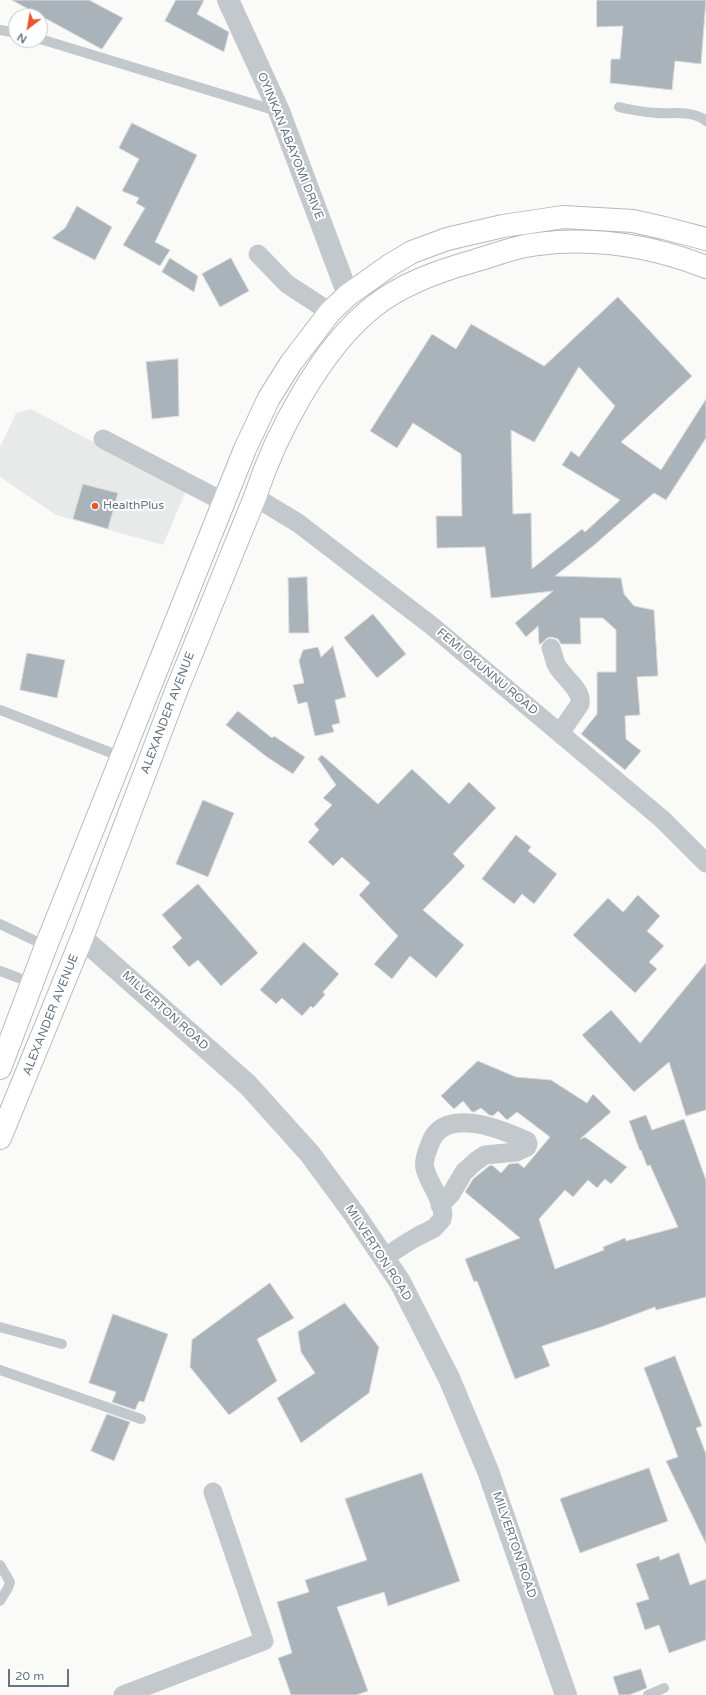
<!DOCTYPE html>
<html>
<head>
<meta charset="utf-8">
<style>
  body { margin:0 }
  #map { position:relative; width:706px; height:1695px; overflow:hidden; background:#fafaf8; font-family:"Varela Round",sans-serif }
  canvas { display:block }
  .north { position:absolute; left:8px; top:8px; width:40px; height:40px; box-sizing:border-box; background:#fff; border:1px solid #c1c8cd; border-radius:50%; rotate:211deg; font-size:11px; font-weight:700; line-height:16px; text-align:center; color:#657683 }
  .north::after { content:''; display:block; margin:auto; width:14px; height:18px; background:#e4572e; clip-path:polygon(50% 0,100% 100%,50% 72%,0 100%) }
  .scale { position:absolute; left:8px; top:1669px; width:61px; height:18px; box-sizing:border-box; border:2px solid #657683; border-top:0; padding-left:5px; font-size:12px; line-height:14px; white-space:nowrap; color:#657683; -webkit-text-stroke:3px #fff; paint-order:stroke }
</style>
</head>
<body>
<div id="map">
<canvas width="706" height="1695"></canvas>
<div class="north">N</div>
<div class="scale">20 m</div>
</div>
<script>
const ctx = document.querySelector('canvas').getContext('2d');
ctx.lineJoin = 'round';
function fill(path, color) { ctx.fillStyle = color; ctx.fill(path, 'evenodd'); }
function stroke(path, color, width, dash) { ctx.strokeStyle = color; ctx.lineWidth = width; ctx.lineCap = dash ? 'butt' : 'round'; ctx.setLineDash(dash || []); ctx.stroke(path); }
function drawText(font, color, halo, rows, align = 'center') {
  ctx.font = font + ' "Varela Round",sans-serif'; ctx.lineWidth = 4; ctx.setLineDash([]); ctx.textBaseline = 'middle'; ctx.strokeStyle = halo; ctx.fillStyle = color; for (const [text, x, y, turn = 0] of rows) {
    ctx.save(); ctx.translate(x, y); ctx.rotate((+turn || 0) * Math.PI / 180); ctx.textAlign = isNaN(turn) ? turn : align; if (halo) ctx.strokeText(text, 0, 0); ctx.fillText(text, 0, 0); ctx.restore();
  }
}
fill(new Path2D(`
  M 31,409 L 186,491 L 163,545 L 56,515 L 0,477 L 0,447 L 16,413 Z`), '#e8e9e9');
const building = new Path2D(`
  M 12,0 L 89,0 L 123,18 L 102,49 Z
  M 176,0 L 204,0 L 197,14 L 229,32 L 224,52 L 165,21 Z
  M 597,0 L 706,0 L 701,64 L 675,61 L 672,90 L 610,83 L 611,59 L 620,59 L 623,26 L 597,27 Z
  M 132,123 L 197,155 L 155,242 L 170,250 L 160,266 L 123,245 L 145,208 L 136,203 L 139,198 L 122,191 L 139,159 L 119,148 Z
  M 77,206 L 112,227 L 95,260 L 52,238 L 65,228 Z
  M 170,258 L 198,276 L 194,292 L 162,272 Z
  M 231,258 L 249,291 L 220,307 L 202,274 Z
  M 618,297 L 692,376 L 621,442 L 661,470 L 706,399 L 706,438 L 666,500 L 654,493 L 593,546 L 555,576 L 621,578 L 624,594 L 634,606 L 654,610 L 658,676 L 637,677 L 640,715 L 625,716 L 626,739 L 641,751 L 625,770 L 581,734 L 597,714 L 597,672 L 616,672 L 616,630 L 603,618 L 580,618 L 581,644 L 561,644 L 558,639 L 552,637 L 547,638 L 541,644 L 539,644 L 538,626 L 526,637 L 515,623 L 553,591 L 491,598 L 485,547 L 437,548 L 436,516 L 462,516 L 461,454 L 413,423 L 397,448 L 370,431 L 432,334 L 456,349 L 471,324 L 544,366 ZM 579,367 L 615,406 L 579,457 L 571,451 L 562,465 L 620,500 L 585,532 L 582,529 L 532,569 L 531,513 L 513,514 L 511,430 L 534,442 Z
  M 178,359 L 179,416 L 152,419 L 146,362 Z
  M 83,484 L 118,493 L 108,529 L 73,519 Z
  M 307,577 L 309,633 L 289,633 L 288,578 Z
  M 373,614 L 406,654 L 377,678 L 344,638 Z
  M 333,646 L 346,697 L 335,700 L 340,723 L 332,725 L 334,732 L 315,736 L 307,702 L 298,704 L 293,685 L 304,683 L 299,661 L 303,650 L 318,647 L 321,657 Z
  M 27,653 L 65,660 L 57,698 L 20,690 Z
  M 238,711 L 272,738 L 274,736 L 305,757 L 293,774 L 267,757 L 226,725 Z
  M 322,755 L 378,804 L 412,769 L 449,804 L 469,782 L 496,808 L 453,854 L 465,866 L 423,910 L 464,945 L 436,978 L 410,956 L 392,979 L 374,964 L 398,936 L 359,895 L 370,883 L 342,857 L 333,866 L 308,842 L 319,830 L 314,824 L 332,805 L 323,798 L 336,785 L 318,759 Z
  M 203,800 L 234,813 L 208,877 L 176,864 Z
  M 516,835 L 531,847 L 528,851 L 557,874 L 534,904 L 522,894 L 514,904 L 482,879 Z
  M 198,884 L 258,953 L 221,986 L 198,960 L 189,967 L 172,947 L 182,938 L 162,915 Z
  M 638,895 L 660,916 L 647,931 L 664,946 L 649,962 L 657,969 L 635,993 L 573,935 L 608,898 L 623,912 Z
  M 304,942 L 339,974 L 323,992 L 325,995 L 313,1008 L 311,1006 L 302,1016 L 282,998 L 276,1004 L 260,990 Z
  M 706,963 L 706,1110 L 686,1116 L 669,1062 L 634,1092 L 582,1035 L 611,1010 L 640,1043 Z
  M 478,1061 L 516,1077 L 551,1080 L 587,1103 L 593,1094 L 611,1112 L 580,1139 L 585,1137 L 627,1167 L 611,1184 L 605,1179 L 597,1188 L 588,1180 L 573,1197 L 565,1190 L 539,1219 L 555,1269 L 604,1250 L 603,1247 L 625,1238 L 626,1241 L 678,1227 L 650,1165 L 647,1166 L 641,1150 L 640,1151 L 629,1121 L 646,1115 L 652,1130 L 684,1119 L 706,1180 L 706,1297 L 656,1310 L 655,1307 L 601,1327 L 542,1346 L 550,1366 L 515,1379 L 477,1281 L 474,1282 L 465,1259 L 520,1238 L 465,1192 L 473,1179 L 489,1166 L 492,1165 L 501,1173 L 509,1164 L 518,1163 L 524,1168 L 550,1137 L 517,1112 L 507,1120 L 498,1111 L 493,1116 L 489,1115 L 481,1108 L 474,1112 L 472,1112 L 463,1101 L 454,1109 L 441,1096 Z
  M 270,1283 L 294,1318 L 257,1339 L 277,1381 L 229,1415 L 190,1367 L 192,1340 Z
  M 345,1303 L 379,1347 L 369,1393 L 301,1443 L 277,1398 L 315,1373 L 301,1352 L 298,1332 Z
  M 113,1314 L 168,1334 L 144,1402 L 139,1401 L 135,1410 L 112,1402 L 116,1392 L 89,1383 Z
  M 675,1356 L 702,1426 L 696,1428 L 706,1454 L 706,1544 L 666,1461 L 678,1457 L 644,1368 Z
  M 107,1414 L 130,1422 L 114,1461 L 91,1451 Z
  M 649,1468 L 668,1521 L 580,1553 L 560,1499 Z
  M 422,1473 L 460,1581 L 388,1606 L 384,1592 L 337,1607 L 368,1691 L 356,1695 L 291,1695 L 278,1658 L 292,1653 L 277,1602 L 309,1592 L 305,1580 L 367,1560 L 345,1499 Z
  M 679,1553 L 690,1585 L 706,1579 L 706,1640 L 669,1653 L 659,1625 L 645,1630 L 636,1603 L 649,1599 L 636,1564 L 659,1556 L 660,1560 Z
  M 641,1669 L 647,1688 L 629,1695 L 619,1695 L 613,1677 Z`);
fill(building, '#aab3b9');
stroke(building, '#dcdcda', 1);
const primary = new Path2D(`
  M 0,1068 L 46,946 L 245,449 L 269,398 L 291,363 L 330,312 L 348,295 L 390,265 L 412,252 L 447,239 L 503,226 L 563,217 L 633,221 L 664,228 L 706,239
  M 0,1138 L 82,938 L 175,694 L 255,497 C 275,435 321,348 373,307 C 402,284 438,271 474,261 C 495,255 516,246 538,244 C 595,237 652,246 706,267`);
stroke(primary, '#b5babe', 24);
stroke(new Path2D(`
  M 0,30 L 16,33
  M 40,39 L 277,111
  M 619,107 C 631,110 644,112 657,113 C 672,114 693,110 706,121
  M 0,710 L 122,757
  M 0,924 L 46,946
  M 0,971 L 32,983
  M 0,1327 L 62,1344
  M 0,1370 L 141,1419
  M 0,1565 L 10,1582 L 8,1588 L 0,1601
  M 648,1695 L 664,1688`), '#c3c8cc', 10);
stroke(new Path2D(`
  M 258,254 L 287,284 L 330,312
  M 103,439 L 224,502
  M 255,497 L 298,523 L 432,626 L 662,819 L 706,863
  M 551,648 C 553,653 554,659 556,664 C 562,677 583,689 580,704 L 560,733
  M 384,1258 C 394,1251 404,1244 415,1238 C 421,1234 428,1232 434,1228 C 436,1226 440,1222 442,1219 C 447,1204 427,1182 425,1168 C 423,1161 427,1151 430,1144 C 443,1105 501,1129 527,1141 L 528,1144 L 527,1147 L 516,1152 L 485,1155 L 476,1161 L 464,1172 L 451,1194 L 440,1205
  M 123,1695 L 264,1641 L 213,1492`), '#c3c8cc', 19);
stroke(new Path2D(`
  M 228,0 L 279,111 L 348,295
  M 82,938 L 248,1085 L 310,1154 L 355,1215 L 400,1282 L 449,1378 L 488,1471 L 566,1695`), '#c3c8cc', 22);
stroke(primary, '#fff', 22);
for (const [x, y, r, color] of [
  [95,506,4,"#e4572e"]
]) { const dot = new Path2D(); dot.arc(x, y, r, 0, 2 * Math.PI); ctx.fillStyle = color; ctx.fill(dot); stroke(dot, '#fff', 1.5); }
drawText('12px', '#657683', '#fff', [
  ["OYINKAN ABAYOMI DRIVE",290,146,68],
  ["FEMI OKUNNU ROAD",487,672,40],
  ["ALEXANDER AVENUE",168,713,-69],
  ["MILVERTON ROAD",165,1011,42],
  ["ALEXANDER AVENUE",51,1015,-68],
  ["MILVERTON ROAD",378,1253,57],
  ["MILVERTON ROAD",514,1545,71]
]);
drawText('12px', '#657683', '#fff', [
  ["HealthPlus",103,506]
], 'left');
</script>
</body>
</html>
